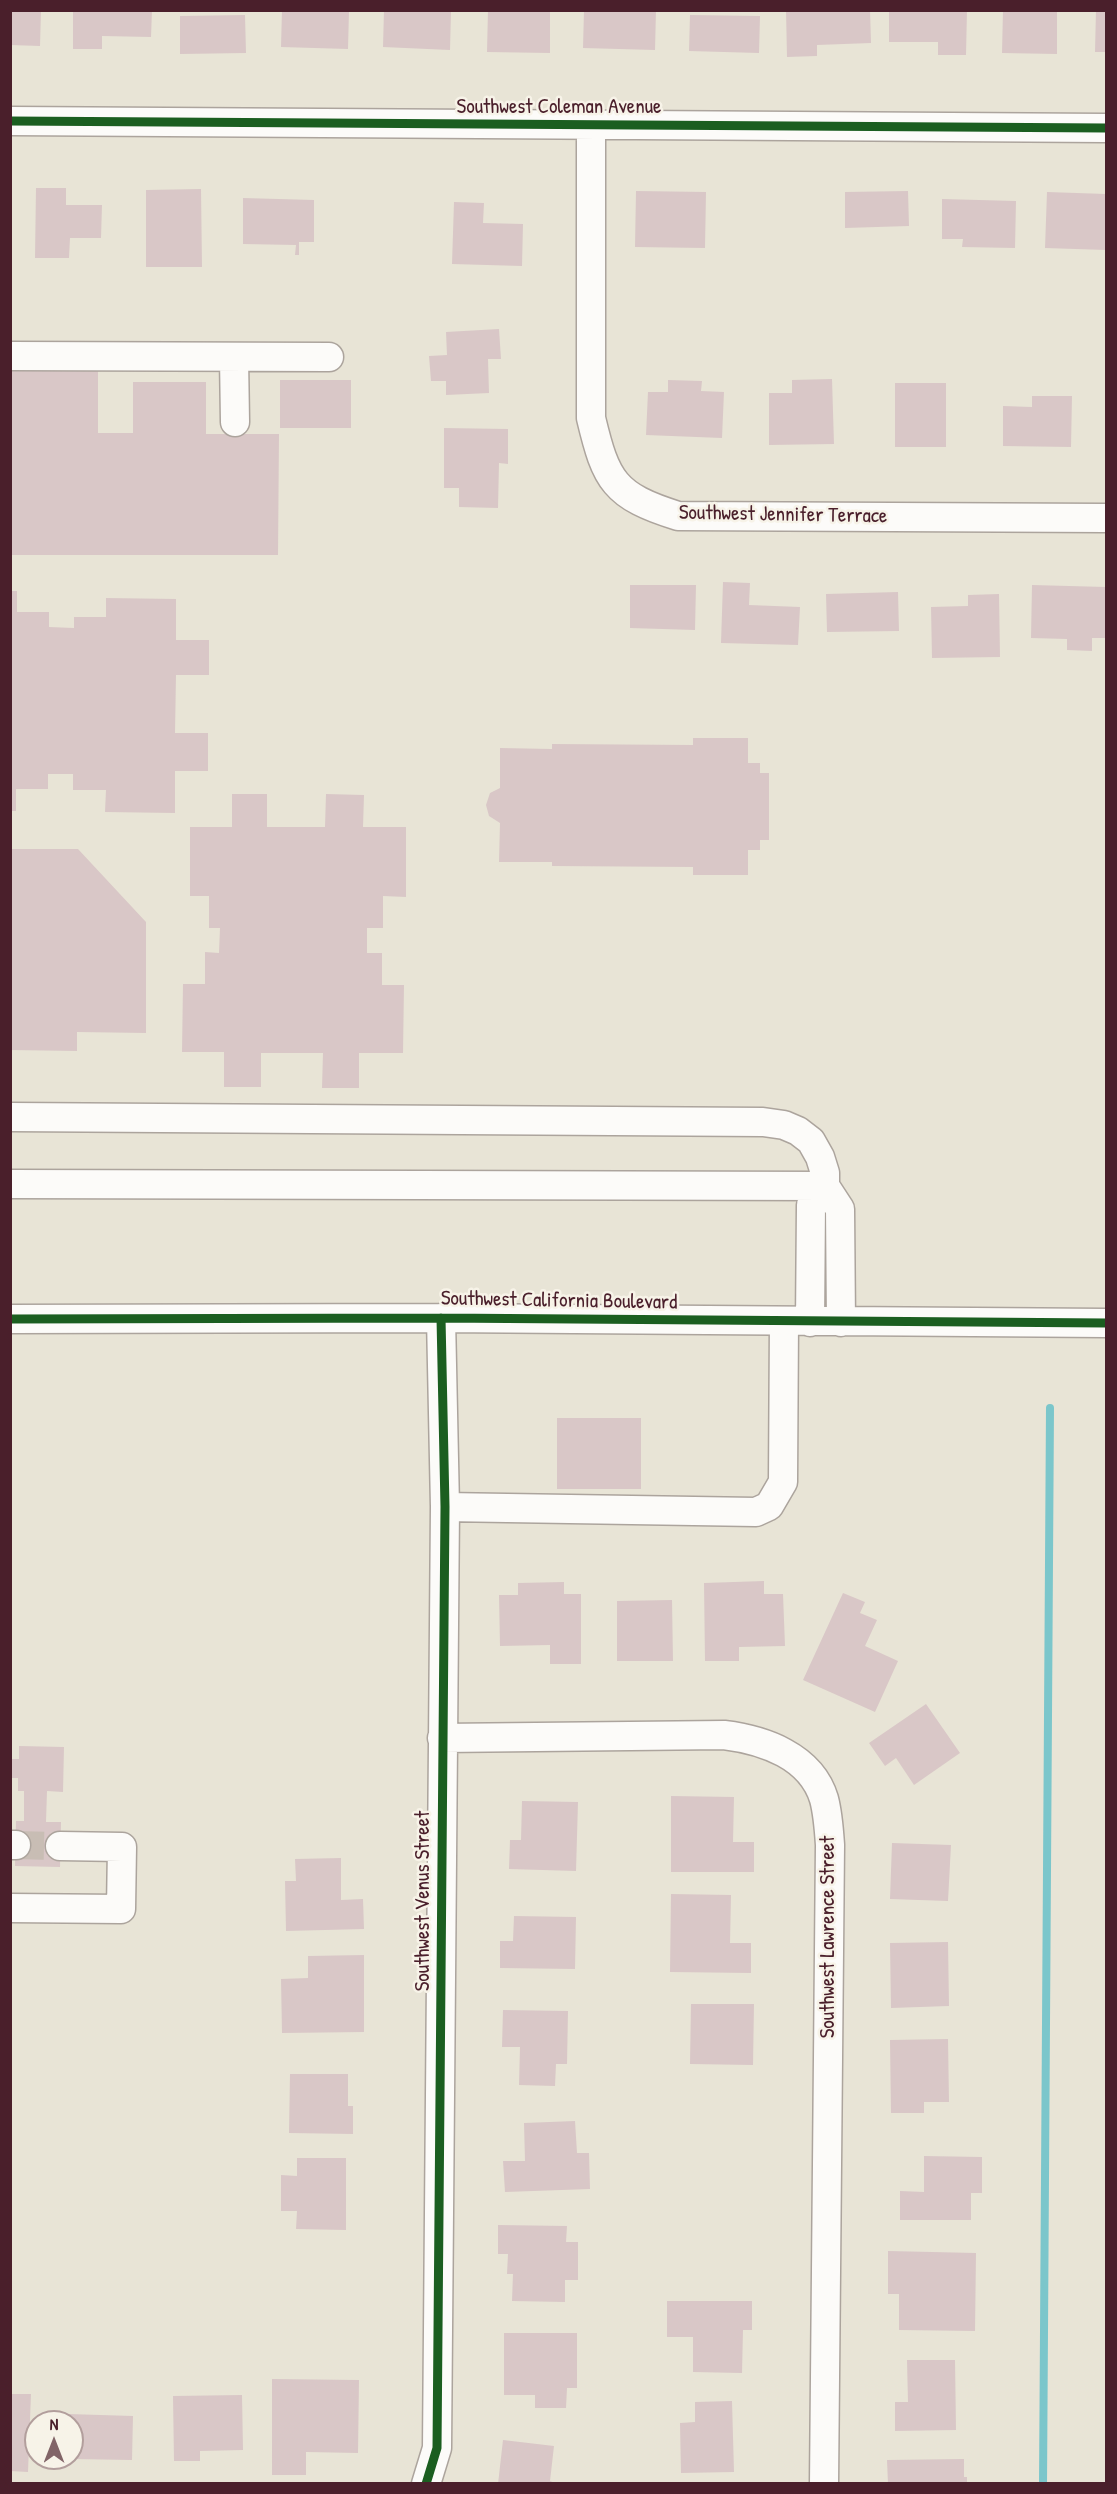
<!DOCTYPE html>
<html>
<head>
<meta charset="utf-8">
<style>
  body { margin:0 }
  #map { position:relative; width:1117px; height:2494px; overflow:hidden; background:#e8e4d6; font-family:"Patrick Hand",sans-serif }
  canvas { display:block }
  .frame { position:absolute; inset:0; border:12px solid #4a1f2b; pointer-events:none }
  .north { position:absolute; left:24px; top:2410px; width:60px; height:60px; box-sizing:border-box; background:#f7f3e8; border:2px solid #b29e9c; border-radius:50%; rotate:0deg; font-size:16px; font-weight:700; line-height:24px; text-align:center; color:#4a1f2b }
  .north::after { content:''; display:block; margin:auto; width:21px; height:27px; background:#816467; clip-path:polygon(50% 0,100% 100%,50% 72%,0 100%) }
</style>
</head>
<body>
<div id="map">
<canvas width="1117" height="2494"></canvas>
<div class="frame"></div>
<div class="north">N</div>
</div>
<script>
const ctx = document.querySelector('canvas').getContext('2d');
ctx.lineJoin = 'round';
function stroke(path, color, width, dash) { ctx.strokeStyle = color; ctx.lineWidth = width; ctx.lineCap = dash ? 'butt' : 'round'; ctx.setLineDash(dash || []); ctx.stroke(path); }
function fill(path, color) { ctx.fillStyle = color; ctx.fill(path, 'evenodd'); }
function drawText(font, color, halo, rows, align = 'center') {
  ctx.font = font + ' "Patrick Hand",sans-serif'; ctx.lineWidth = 5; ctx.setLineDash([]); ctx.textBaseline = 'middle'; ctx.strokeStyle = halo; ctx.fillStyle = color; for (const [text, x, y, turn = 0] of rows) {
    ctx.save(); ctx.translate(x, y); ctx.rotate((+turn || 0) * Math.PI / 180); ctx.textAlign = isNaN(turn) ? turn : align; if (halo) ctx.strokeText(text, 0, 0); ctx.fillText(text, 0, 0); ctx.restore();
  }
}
stroke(new Path2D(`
  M 1043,2484 L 1050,1408`), '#7bc6cb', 8);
fill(new Path2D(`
  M 10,10 L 41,10 L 40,46 L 10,45 Z
  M 73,10 L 152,10 L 151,37 L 102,36 L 102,49 L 73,49 Z
  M 282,10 L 349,11 L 348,49 L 281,47 Z
  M 384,10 L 451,11 L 450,50 L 383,47 Z
  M 488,10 L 550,10 L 550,53 L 487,52 Z
  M 584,10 L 656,10 L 655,50 L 583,48 Z
  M 786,10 L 870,10 L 871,43 L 817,45 L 817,56 L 787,57 Z
  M 889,10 L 967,10 L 966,55 L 938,55 L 938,42 L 889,42 Z
  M 1003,10 L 1057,10 L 1057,54 L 1002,53 Z
  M 1096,10 L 1106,10 L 1106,52 L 1095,52 Z
  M 245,15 L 246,53 L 180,54 L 180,16 Z
  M 690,15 L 760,16 L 759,53 L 689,51 Z
  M 36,188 L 66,188 L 66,205 L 102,205 L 101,238 L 70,238 L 69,258 L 35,258 Z
  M 201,189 L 202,267 L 146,267 L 146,190 Z
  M 636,191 L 706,192 L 705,248 L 635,247 Z
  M 908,191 L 909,226 L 845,228 L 845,192 Z
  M 1047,192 L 1106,194 L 1106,250 L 1045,248 Z
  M 243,198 L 314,200 L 314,242 L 299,242 L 299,255 L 295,255 L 296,245 L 243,244 Z
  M 942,199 L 1016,201 L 1015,248 L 962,247 L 963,239 L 942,239 Z
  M 454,202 L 484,203 L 483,223 L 523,224 L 522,266 L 452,264 Z
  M 499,329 L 501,359 L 488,359 L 489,393 L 446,395 L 446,381 L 431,381 L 429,356 L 447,355 L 446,332 Z
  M 10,369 L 98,370 L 98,433 L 133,433 L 133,382 L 206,382 L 206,434 L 279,434 L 278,555 L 10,555 Z
  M 832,379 L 834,444 L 769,445 L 769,393 L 792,393 L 792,380 Z
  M 280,380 L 351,380 L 351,428 L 280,428 Z
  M 668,380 L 702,381 L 701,391 L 724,392 L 722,438 L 646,435 L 648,392 L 668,392 Z
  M 895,383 L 946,383 L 946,447 L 895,447 Z
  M 1032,396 L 1072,396 L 1071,447 L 1003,446 L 1003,406 L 1032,407 Z
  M 444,428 L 508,429 L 508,464 L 499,463 L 498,508 L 459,507 L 459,488 L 444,488 Z
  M 723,582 L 750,583 L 749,605 L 800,607 L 798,645 L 721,643 Z
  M 630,585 L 696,585 L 695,630 L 630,628 Z
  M 1032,585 L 1106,587 L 1106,638 L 1092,638 L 1092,651 L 1067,650 L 1067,639 L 1031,638 Z
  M 10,591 L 17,591 L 17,612 L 49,612 L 49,627 L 74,628 L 74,617 L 106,617 L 106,598 L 176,599 L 176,640 L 209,640 L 209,675 L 176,675 L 175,733 L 208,733 L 208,771 L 175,771 L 175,813 L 105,812 L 106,790 L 73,790 L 73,774 L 48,774 L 48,789 L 16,789 L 16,811 L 10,811 Z
  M 898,592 L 899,631 L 827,632 L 826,594 Z
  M 999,594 L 1000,657 L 932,658 L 931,607 L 968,606 L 968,595 Z
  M 693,738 L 748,738 L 748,763 L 760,763 L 760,773 L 769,773 L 769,840 L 760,840 L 760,850 L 748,850 L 748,875 L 693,875 L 693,867 L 552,866 L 552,862 L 499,862 L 500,823 L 489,816 L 486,805 L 490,793 L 500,788 L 500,748 L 552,749 L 552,744 L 693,745 Z
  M 232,794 L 267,794 L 267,827 L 325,827 L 326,794 L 364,795 L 363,827 L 406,827 L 406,897 L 383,896 L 383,928 L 367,928 L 367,953 L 382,953 L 382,985 L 404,985 L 403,1053 L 359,1053 L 359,1088 L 322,1088 L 323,1053 L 261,1053 L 261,1087 L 224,1087 L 224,1052 L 182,1052 L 183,984 L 205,984 L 205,952 L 219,953 L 220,928 L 209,928 L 209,896 L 190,896 L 190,827 L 232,827 Z
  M 10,849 L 78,849 L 146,922 L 146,1033 L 77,1032 L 77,1051 L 10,1050 Z
  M 557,1418 L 641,1418 L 641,1489 L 557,1489 Z
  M 764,1581 L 764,1594 L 783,1594 L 785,1646 L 739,1647 L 739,1661 L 705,1661 L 704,1583 Z
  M 564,1582 L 564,1594 L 581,1594 L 581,1664 L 550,1664 L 550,1645 L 500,1646 L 499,1595 L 518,1595 L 518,1583 Z
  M 843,1593 L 865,1602 L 860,1613 L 877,1620 L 865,1646 L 898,1661 L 875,1712 L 803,1680 Z
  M 672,1600 L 673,1661 L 617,1661 L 617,1601 Z
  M 926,1704 L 960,1753 L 914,1785 L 896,1758 L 885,1766 L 869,1743 Z
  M 19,1746 L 64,1747 L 63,1792 L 47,1791 L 46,1822 L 61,1822 L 60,1867 L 15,1866 L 16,1821 L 24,1821 L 24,1791 L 18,1791 L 18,1778 L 10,1778 L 10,1759 L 19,1759 Z
  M 671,1796 L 734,1797 L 733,1842 L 754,1842 L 754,1872 L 671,1872 Z
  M 522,1801 L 578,1802 L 576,1871 L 509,1869 L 510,1840 L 521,1840 Z
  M 892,1843 L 951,1845 L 948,1901 L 890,1899 Z
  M 341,1858 L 341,1900 L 363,1899 L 364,1929 L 286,1931 L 285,1881 L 296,1881 L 295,1859 Z
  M 671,1894 L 731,1895 L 730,1943 L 751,1943 L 751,1973 L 670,1972 Z
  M 514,1916 L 576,1917 L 575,1969 L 500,1968 L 500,1941 L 513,1941 Z
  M 948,1942 L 949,2006 L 891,2008 L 890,1943 Z
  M 364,1955 L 364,2032 L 282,2033 L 281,1979 L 308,1978 L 308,1956 Z
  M 691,2004 L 754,2004 L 753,2065 L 690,2064 Z
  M 503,2010 L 568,2011 L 567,2064 L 556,2064 L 555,2086 L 519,2085 L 520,2047 L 502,2047 Z
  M 948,2039 L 949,2102 L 924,2102 L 924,2113 L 891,2113 L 890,2040 Z
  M 290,2074 L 348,2074 L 348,2106 L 353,2106 L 353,2134 L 289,2133 Z
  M 575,2121 L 577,2153 L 589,2153 L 590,2189 L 505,2192 L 503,2161 L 525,2161 L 524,2123 Z
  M 924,2156 L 982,2157 L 982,2193 L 971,2193 L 971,2220 L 900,2220 L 900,2191 L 924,2192 Z
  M 297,2158 L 346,2158 L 346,2230 L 296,2229 L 297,2211 L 281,2211 L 281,2175 L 297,2176 Z
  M 498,2225 L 567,2226 L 566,2242 L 578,2242 L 578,2280 L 565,2280 L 565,2302 L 512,2301 L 513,2274 L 507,2274 L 508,2254 L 498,2254 Z
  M 888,2251 L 976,2253 L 975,2331 L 899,2330 L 899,2294 L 888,2294 Z
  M 667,2301 L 752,2301 L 752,2330 L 743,2330 L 742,2373 L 693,2372 L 693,2337 L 667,2337 Z
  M 504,2333 L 577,2333 L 577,2388 L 567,2388 L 566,2408 L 535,2408 L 535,2395 L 504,2395 Z
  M 907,2360 L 955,2360 L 956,2430 L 895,2431 L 895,2402 L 908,2402 Z
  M 272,2379 L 359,2380 L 358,2453 L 306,2452 L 306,2475 L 272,2475 Z
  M 10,2394 L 31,2394 L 28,2472 L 10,2471 Z
  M 242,2395 L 243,2450 L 200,2451 L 200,2461 L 174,2461 L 173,2396 Z
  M 732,2401 L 734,2472 L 681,2473 L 680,2423 L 695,2422 L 695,2402 Z
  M 68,2414 L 133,2416 L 132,2460 L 72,2459 L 72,2422 L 68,2422 Z
  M 503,2440 L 554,2446 L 550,2481 L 557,2484 L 498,2484 Z
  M 964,2459 L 964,2477 L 967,2477 L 967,2484 L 888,2484 L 887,2460 Z`), '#d9c7c7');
stroke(new Path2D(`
  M 16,1845 L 60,1846`), '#c8bdb4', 28, [28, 14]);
const minor = new Path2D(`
  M 10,121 L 1106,128
  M 591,125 L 591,418 C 606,481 614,496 678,516 L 1106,518
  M 10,356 L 329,357
  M 234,357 L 235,422
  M 10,1117 L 763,1122 L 784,1125 L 798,1131 L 811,1141 L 820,1157 L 825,1173 L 825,1186 L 840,1209 L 841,1322
  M 10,1184 L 825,1186
  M 10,1319 L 441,1318 L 1106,1323
  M 810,1322 L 811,1205 L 825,1186
  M 445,1507 L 756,1512 L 769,1506 L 783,1482 L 784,1321
  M 442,1738 L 724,1735 C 764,1740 811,1756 824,1799 C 828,1814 829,1830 830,1845 L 824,2484
  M 10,1845 L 16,1845
  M 10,1908 L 121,1909 L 122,1847 L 60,1846
  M 426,2484 L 437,2448 L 445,1507 L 441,1318`);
stroke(minor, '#aca49d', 31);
stroke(minor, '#fcfbf9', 28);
stroke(new Path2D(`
  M 10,121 L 1106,128
  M 10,1319 L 441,1318 L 1106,1323
  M 426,2484 L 437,2448 L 445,1507 L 441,1318`), '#1b5e20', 9);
drawText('21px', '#4a1f2b', '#f7f3e8', [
  ["Southwest Coleman Avenue",559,107],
  ["Southwest Jennifer Terrace",783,515,1],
  ["Southwest California Boulevard",559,1301,1],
  ["Southwest Venus Street",423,1901,-90],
  ["Southwest Lawrence Street",828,1937,-90]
]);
</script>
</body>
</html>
